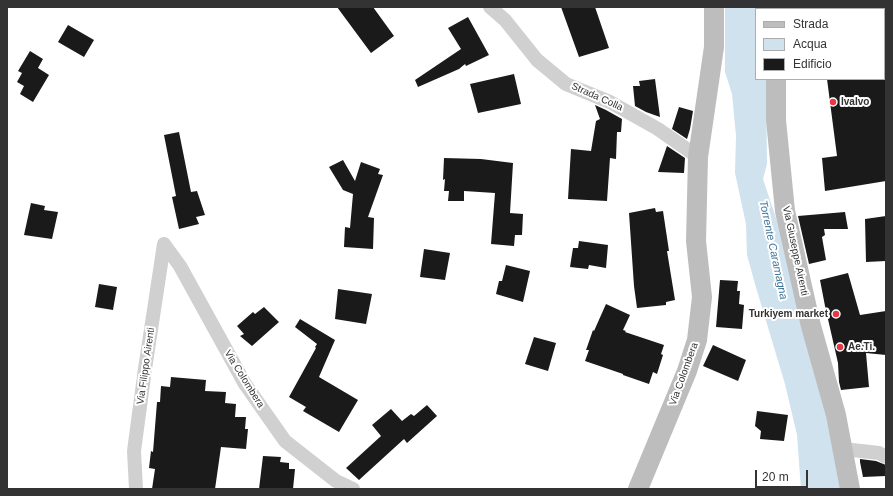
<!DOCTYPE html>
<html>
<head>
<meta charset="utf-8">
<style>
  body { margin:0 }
  #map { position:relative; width:893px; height:496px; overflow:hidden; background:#fff; font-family:Helvetica,sans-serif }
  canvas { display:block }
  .frame { position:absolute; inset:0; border:8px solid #333; pointer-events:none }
  .legend { position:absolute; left:755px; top:8px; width:130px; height:72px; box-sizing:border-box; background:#fff; border:1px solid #adadad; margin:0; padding:5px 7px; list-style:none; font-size:12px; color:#333 }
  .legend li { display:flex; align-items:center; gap:8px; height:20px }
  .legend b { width:20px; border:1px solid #adadad }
  .scale { position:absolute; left:755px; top:470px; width:53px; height:18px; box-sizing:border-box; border:2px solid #333; border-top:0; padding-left:5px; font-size:12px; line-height:14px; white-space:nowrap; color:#333; -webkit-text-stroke:3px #fff; paint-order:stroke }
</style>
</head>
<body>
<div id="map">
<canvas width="893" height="496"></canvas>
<div class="frame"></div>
<ul class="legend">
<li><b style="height:5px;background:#bdbdbd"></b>Strada</li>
<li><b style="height:11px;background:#cfe2ee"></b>Acqua</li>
<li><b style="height:11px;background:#1a1a1a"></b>Edificio</li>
</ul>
<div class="scale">20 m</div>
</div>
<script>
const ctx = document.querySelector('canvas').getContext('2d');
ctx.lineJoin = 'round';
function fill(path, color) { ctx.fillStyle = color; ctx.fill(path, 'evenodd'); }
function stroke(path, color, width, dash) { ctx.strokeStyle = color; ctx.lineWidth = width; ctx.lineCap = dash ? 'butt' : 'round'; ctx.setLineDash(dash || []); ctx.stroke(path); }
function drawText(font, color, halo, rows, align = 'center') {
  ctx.font = font + ' Helvetica,sans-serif'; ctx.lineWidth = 4; ctx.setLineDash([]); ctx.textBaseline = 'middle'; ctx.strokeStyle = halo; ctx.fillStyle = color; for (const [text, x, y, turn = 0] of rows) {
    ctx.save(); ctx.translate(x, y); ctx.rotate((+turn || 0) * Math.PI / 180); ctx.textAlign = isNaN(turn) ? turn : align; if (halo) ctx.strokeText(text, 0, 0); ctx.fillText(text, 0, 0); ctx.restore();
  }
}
fill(new Path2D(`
  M 725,7 L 767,7 L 767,9 L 756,9 L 756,79 L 766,79 L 767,164 L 763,179 L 779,227 L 834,437 L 842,489 L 801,489 L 797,435 L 785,384 L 755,284 L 747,255 L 746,224 L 735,173 L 736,136 L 732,94 L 725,72 Z`), '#cfe2ee');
fill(new Path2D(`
  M 337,7 L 373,7 L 394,36 L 371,53 Z
  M 561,7 L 595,7 L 609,48 L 579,57 Z
  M 468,17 L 489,55 L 466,66 L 465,64 L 459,69 L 418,87 L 415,80 L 461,49 L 448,28 Z
  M 68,25 L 94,40 L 84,57 L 58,42 Z
  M 30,51 L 43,59 L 38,68 L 49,75 L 33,102 L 20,94 L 24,86 L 17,82 L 22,73 L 18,71 Z
  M 514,74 L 521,104 L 478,113 L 470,84 Z
  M 655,79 L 660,117 L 646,112 L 635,106 L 633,86 L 640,86 L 639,81 Z
  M 827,79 L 886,79 L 886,181 L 825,191 L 822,158 L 837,156 Z
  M 595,105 L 606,110 L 622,119 L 621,132 L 617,132 L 616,159 L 610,158 L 607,201 L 568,199 L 571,149 L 591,151 L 596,121 L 600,119 Z
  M 679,107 L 693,111 L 690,129 L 687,139 L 672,129 Z
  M 179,132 L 191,192 L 197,191 L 205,215 L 196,217 L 199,224 L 179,229 L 172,197 L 176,196 L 164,135 Z
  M 667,146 L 685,158 L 684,173 L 658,172 Z
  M 444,158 L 481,159 L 513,163 L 510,213 L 523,214 L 522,235 L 515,235 L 514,246 L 491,244 L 495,193 L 464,191 L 464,201 L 448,201 L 449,191 L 444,191 L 445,179 L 443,180 Z
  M 343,160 L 355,181 L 361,162 L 380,169 L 378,174 L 383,175 L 368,217 L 374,218 L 373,249 L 344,247 L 345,227 L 350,228 L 353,194 L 343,190 L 329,167 Z
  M 31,203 L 45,206 L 44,210 L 58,212 L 52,239 L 24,235 Z
  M 655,208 L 656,212 L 663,211 L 669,251 L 667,251 L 675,300 L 666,302 L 666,305 L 637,308 L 634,286 L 629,213 Z
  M 845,212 L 848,229 L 824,229 L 825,235 L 822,237 L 826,260 L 809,264 L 798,216 Z
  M 886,216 L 886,261 L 866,262 L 865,219 Z
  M 579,241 L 608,245 L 606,268 L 589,265 L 588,269 L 570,267 L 573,248 L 578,248 Z
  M 424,249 L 450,253 L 445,280 L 420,277 Z
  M 506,265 L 530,271 L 523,302 L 496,294 L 499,281 L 502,281 Z
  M 848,273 L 860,315 L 886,311 L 886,355 L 866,353 L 869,387 L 841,390 L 839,382 L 838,363 L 825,306 L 820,280 Z
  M 720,280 L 738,281 L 737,291 L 740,291 L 739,304 L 744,305 L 742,329 L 716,327 Z
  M 99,284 L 117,287 L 113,310 L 95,307 Z
  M 338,289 L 372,294 L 366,324 L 335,319 Z
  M 606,304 L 630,315 L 623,330 L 626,331 L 625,332 L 664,345 L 661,354 L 663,355 L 657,374 L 653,372 L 649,384 L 623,375 L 623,374 L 585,361 L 589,350 L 586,350 L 593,330 L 594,331 Z
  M 264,307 L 279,322 L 252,346 L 240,336 L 244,334 L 237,326 L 253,312 L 255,314 Z
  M 300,319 L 335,340 L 319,377 L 358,400 L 339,432 L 303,411 L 306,407 L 289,397 L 316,348 L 315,347 L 317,344 L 295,327 Z
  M 534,337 L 556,343 L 548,371 L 525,364 Z
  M 713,345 L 746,360 L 738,381 L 703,366 Z
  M 171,377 L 206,380 L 205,391 L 226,392 L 225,403 L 236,404 L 235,417 L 246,417 L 245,429 L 248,429 L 246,449 L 221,447 L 215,489 L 152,489 L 155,469 L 149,468 L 151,451 L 153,452 L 157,402 L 160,402 L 161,386 L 170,387 Z
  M 427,405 L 437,416 L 407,443 L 404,439 L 359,480 L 346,468 L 381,436 L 372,425 L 391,409 L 402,421 L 411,414 L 414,416 Z
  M 757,411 L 788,415 L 784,441 L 760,439 L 761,431 L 755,426 Z
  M 263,456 L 281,457 L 280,462 L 289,463 L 289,469 L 295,469 L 293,489 L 259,489 Z
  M 860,459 L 876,461 L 886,465 L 886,476 L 863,477 L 860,462 Z`), '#1a1a1a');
stroke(new Path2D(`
  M 490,7 L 505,20 L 537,60 L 566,84 L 610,102 L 658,129 L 698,157
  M 164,244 L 180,266 L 245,384 L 285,441 L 336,481 L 353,489
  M 843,449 L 879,453 L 886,457
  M 136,489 L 134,451 L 145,369 L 164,244`), '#d0d0d0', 14);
stroke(new Path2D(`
  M 776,9 L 776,7
  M 776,79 L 776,120 L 785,211 L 811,326 L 836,415 L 850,489
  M 638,489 L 687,371 L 697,340 L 702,297 L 696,241 L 698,157 L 714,47 L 714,7`), '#bdbdbd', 20);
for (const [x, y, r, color] of [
  [833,102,4,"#e63946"],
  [836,314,4,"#e63946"],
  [840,347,4,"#e63946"]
]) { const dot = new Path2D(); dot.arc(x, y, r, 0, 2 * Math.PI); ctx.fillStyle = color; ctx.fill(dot); stroke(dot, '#fff', 1.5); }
drawText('10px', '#333', '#fff', [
  ["Strada Colla",597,97,24],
  ["Via Giuseppe Airenti",795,251,78],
  ["Via Filippo Airenti",146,366,-82],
  ["Via Colombera",684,374,-70],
  ["Via Colombera",244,379,58]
]);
drawText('bold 10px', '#333', '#fff', [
  ["IvaIvo",841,102],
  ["Turkiyem market",828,314,"right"],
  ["Ae.Ti.",848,347]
], 'left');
drawText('italic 11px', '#3f7597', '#fff', [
  ["Torrente Caramagna",773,250,78]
]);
</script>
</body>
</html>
